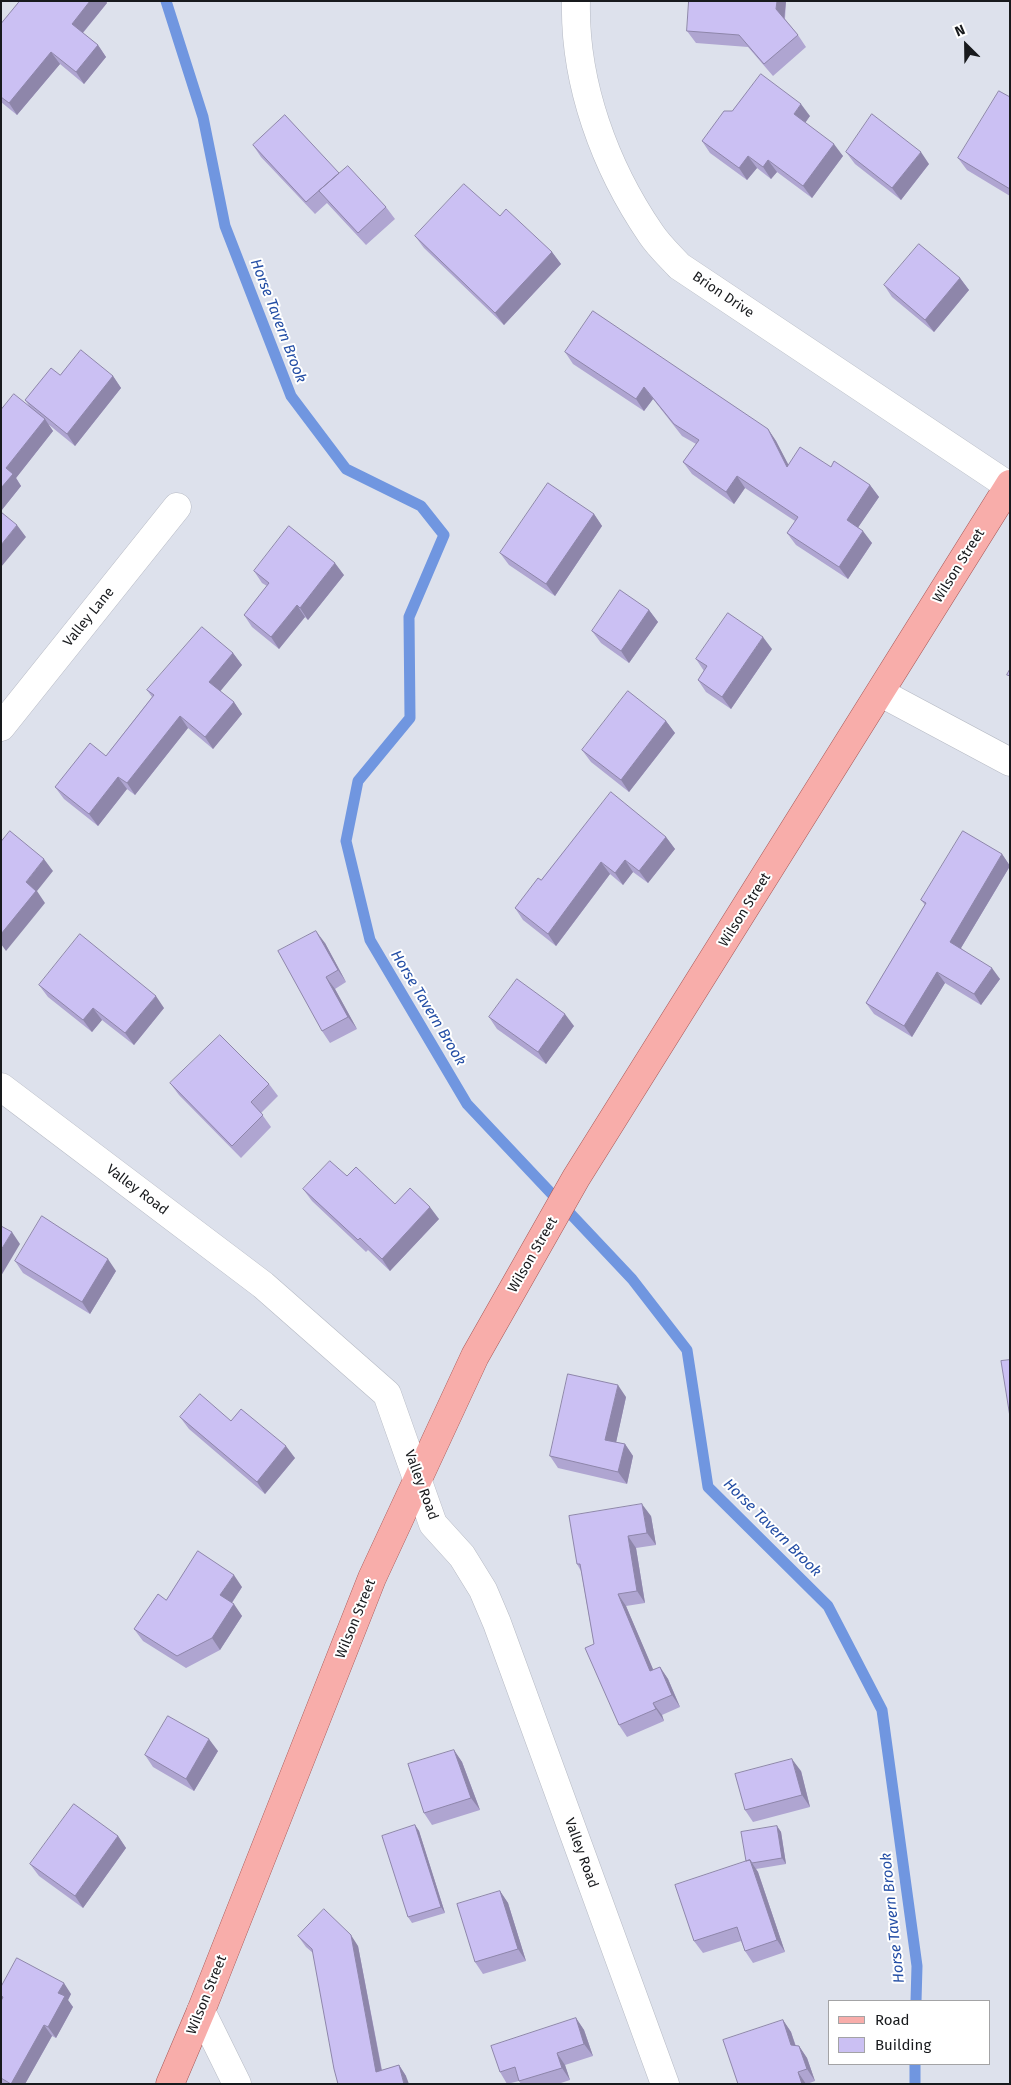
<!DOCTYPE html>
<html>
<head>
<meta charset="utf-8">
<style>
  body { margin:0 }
  #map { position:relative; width:1011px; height:2085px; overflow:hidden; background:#dde1ec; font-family:"Fira Sans",sans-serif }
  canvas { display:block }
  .frame { position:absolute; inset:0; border:2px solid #181a1d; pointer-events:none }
  .legend { position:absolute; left:828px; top:2000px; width:162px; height:65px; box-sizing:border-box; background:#fff; border:1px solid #a3a3a5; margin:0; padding:6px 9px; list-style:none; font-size:15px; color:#181a1d }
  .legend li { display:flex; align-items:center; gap:10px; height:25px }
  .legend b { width:25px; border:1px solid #a3a3a5 }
  .north { position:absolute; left:941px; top:20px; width:50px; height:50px; -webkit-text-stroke:4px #fff; paint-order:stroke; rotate:337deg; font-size:14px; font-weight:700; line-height:20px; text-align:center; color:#181a1d }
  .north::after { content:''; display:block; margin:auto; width:18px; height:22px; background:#181a1d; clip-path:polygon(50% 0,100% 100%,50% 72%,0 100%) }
</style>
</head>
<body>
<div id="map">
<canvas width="1011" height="2085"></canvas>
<div class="frame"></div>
<ul class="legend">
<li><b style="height:6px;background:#f8adaa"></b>Road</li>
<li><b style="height:14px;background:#cbc0f3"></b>Building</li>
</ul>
<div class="north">N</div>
</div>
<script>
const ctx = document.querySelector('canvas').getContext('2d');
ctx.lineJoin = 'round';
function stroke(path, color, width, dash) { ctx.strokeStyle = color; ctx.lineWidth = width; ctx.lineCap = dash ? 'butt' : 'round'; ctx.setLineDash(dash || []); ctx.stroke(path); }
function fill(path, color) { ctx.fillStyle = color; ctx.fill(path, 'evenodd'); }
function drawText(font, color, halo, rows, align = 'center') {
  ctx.font = font + ' "Fira Sans",sans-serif'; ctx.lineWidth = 4; ctx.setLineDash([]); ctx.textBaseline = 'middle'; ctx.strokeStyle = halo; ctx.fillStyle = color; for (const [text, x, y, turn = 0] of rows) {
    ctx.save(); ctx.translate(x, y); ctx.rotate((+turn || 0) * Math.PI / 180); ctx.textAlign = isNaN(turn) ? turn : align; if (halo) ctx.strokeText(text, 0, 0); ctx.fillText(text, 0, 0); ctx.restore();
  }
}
stroke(new Path2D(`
  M 166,1 L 203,117 L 225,226 L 291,396 L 346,469 L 421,506 L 444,535 L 409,617 L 410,718 L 358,781 L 346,841 L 370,940 L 467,1104 L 632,1279 L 687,1350 L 708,1487 L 828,1606 L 882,1710 L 917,1966 L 916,2001
  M 915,2084 L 915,2064`), '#7096e0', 11);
const minor = new Path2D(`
  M 576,1 C 574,83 605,167 651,234 C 659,246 670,256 679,266 L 1009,486
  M 881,693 L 1010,762
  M 1,727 L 177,507
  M 1,1087 L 263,1285 L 387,1394 L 433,1524 L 462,1556 L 483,1590 L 497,1623 L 665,2084
  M 201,2011 L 237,2084`);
const major = new Path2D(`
  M 170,2084 L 201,2011 L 372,1578 L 475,1356 L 576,1178 L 1010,484`);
stroke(minor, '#b6bac4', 29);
stroke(major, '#a65654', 29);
stroke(minor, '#fff', 28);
stroke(major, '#f8adaa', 28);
fill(new Path2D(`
  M 20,1 L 106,1 L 107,3 L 83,33 L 98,45 L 106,57 L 84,84 L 60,64 L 17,115 L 1,102 L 1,24 Z
  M 786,1 L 785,19 L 798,35 L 806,47 L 773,76 L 748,47 L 696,43 L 687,31 Z
  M 1010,97 L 1010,196 L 967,170 L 958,158 Z
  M 285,115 L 339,174 L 386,207 L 395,219 L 366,245 L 327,203 L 315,214 L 261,157 L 253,145 Z
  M 810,116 L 805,122 L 843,156 L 812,198 L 777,172 L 771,179 L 757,168 L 747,180 L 710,153 L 702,141 Z
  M 846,152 L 929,164 L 901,200 L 855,164 Z
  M 500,216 L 552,252 L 561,264 L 504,325 L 424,248 L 415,236 Z
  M 960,278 L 969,290 L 934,332 L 892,297 L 884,285 Z
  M 565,352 L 768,429 L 776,441 L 788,465 L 831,467 L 870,485 L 879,497 L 858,527 L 872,543 L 848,579 L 796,545 L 787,533 L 795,521 L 745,488 L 734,504 L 692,474 L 683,462 L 696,444 L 682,436 L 653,399 L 644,411 L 573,364 Z
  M 60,375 L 113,376 L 121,388 L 75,446 L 48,424 L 53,431 L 16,478 L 21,486 L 1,511 L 1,410 L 30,407 L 25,400 Z
  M 594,514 L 602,526 L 555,596 L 509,565 L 500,553 Z
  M 254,571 L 344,575 L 308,620 L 305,617 L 279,649 L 252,627 L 244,615 L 267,586 L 262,583 Z
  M 649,610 L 658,622 L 629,663 L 601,643 L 592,631 Z
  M 772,649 L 731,709 L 706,692 L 698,680 L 704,671 L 696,659 Z
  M 233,653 L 242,665 L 220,691 L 234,702 L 242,714 L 213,749 L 188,728 L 135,795 L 127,789 L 98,826 L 64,799 L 55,787 L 106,756 L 152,697 L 147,690 Z
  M 666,721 L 675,733 L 629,792 L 591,762 L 582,750 Z
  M 666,837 L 675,849 L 648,883 L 633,872 L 623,885 L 610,874 L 556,946 L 523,920 L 515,908 L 541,880 Z
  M 1002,854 L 1010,866 L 961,948 L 1000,979 L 981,1005 L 945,983 L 912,1037 L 874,1014 L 866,1003 L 925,905 L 921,900 Z
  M 325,943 L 346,982 L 335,989 L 357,1029 L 330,1043 L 322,1031 Z
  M 39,985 L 164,1008 L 134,1045 L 102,1020 L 92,1032 L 48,997 Z
  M 489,1017 L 574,1026 L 546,1064 L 497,1029 Z
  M 170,1083 L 269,1084 L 278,1096 L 261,1113 L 271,1127 L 241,1158 L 179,1095 Z
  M 347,1176 L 395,1204 L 439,1219 L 390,1271 L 368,1250 L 366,1252 L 312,1201 L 303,1189 Z
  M 15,1261 L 116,1271 L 90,1314 L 23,1273 Z
  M 626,1397 L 616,1442 L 625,1444 L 633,1456 L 627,1484 L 558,1468 L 550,1456 Z
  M 180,1417 L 231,1421 L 295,1458 L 265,1494 L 189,1429 Z
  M 651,1516 L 656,1545 L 636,1548 L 645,1603 L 626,1606 L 653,1670 L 660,1667 L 668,1679 L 680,1707 L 662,1715 L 664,1721 L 627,1737 L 619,1725 L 594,1644 L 581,1571 L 577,1564 Z
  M 242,1587 L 232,1603 L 242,1616 L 220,1650 L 186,1668 L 143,1641 L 134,1629 L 166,1600 Z
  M 454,1750 L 462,1762 L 480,1810 L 432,1825 L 424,1813 Z
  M 218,1751 L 194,1791 L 153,1767 L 145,1755 Z
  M 801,1771 L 810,1807 L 753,1822 L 745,1810 Z
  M 415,1825 L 419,1831 L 445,1913 L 412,1923 L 408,1917 Z
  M 777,1826 L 781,1832 L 786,1864 L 756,1869 L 758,1872 L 785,1952 L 753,1963 L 745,1951 L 741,1941 L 703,1953 L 694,1941 L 746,1861 Z
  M 118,1836 L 126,1848 L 83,1908 L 39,1876 L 30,1864 Z
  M 500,1891 L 508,1903 L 526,1961 L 483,1974 L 475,1962 Z
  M 298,1936 L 358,1946 L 382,2070 L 399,2065 L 406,2076 L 338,2084 L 313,1953 L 306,1947 Z
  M 1,1987 L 71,1994 L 68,2000 L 73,2007 L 56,2038 L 52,2036 L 25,2084 L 1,2084 Z
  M 576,2018 L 584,2030 L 593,2056 L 565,2065 L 570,2080 L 558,2084 L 521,2084 L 519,2081 L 507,2084 L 500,2072 Z
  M 783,2020 L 791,2032 L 796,2046 L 799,2046 L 807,2058 L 815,2081 L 807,2084 L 738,2084 Z`), '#afa5d1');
fill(new Path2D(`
  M 90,1 L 106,1 L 107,3 L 80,36 L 72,24 Z
  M 777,1 L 786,1 L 784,21 L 776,9 Z
  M 98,45 L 106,57 L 84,84 L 76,72 Z
  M 51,52 L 60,64 L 17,115 L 9,103 Z
  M 801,104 L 810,116 L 803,126 L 794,114 Z
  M 834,144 L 843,156 L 812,198 L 803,186 Z
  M 921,152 L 929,164 L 901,200 L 892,188 Z
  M 748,156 L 757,168 L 747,180 L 739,168 Z
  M 768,160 L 777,172 L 771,179 L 763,167 Z
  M 552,252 L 561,264 L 504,325 L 495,313 Z
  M 960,278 L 969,290 L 934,332 L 925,320 Z
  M 113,376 L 121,388 L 75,446 L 67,434 Z
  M 644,387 L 653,399 L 644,411 L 636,399 Z
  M 45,419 L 53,431 L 16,478 L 21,486 L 1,511 L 1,488 L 6,468 Z
  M 768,429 L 776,441 L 796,479 L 787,467 Z
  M 737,476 L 745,488 L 734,504 L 726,492 Z
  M 870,485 L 879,497 L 855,532 L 847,520 Z
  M 594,514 L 602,526 L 555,596 L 546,584 Z
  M 17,525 L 26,537 L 1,567 L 1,545 Z
  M 863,531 L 872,543 L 848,579 L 839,567 Z
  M 335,563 L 344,575 L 308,620 L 300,608 Z
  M 297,605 L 305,617 L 279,649 L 271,637 Z
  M 649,610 L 658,622 L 629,663 L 621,651 Z
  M 763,637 L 772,649 L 731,709 L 722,697 Z
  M 233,653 L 242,665 L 218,694 L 209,682 Z
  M 234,702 L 242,714 L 213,749 L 205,737 Z
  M 180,716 L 188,728 L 135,795 L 127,783 Z
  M 666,721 L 675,733 L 629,792 L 621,780 Z
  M 118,777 L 127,789 L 98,826 L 89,814 Z
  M 666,837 L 675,849 L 648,883 L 639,871 Z
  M 1002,854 L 1010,866 L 958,953 L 950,942 Z
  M 44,859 L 53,871 L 37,891 L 45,903 L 6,951 L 1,944 L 1,934 L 26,882 Z
  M 625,860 L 633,872 L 623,885 L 615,873 Z
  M 601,862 L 610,874 L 556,946 L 548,934 Z
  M 316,931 L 325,943 L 346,982 L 338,970 Z
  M 992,968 L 1000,979 L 981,1005 L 974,994 Z
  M 937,972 L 945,983 L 912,1037 L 904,1026 Z
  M 326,977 L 335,989 L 357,1029 L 348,1017 Z
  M 156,996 L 164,1008 L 134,1045 L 125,1033 Z
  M 93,1008 L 102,1020 L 92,1032 L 83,1020 Z
  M 565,1014 L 574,1026 L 546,1064 L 538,1052 Z
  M 430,1207 L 439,1219 L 390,1271 L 382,1259 Z
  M 12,1232 L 20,1244 L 1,1276 L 1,1250 Z
  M 108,1259 L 116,1271 L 90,1314 L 82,1302 Z
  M 618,1385 L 626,1397 L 614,1452 L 605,1440 Z
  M 625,1444 L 633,1456 L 627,1484 L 618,1472 Z
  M 286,1446 L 295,1458 L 265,1494 L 257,1482 Z
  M 642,1504 L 651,1516 L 656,1545 L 647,1533 Z
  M 628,1536 L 636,1548 L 645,1603 L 637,1591 Z
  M 234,1575 L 242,1587 L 229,1607 L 220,1595 Z
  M 618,1594 L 626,1606 L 659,1683 L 650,1671 Z
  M 234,1604 L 242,1616 L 220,1650 L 212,1638 Z
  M 660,1667 L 668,1679 L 680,1707 L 672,1695 Z
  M 653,1703 L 662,1715 L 664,1721 L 656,1709 Z
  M 209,1739 L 218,1751 L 194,1791 L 186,1779 Z
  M 454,1750 L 462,1762 L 480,1810 L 471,1798 Z
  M 792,1759 L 801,1771 L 810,1807 L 802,1795 Z
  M 415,1825 L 419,1831 L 445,1913 L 441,1907 Z
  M 777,1826 L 781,1832 L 786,1864 L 782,1858 Z
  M 118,1836 L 126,1848 L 83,1908 L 75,1896 Z
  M 750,1860 L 758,1872 L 785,1952 L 777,1940 Z
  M 500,1891 L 508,1903 L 526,1961 L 518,1949 Z
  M 351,1935 L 358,1946 L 384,2083 L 376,2072 Z
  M 64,1983 L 71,1994 L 68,2000 L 73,2007 L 56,2038 L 48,2027 L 58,1993 Z
  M 576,2018 L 584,2030 L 593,2056 L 584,2044 Z
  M 783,2020 L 791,2032 L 799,2057 L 791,2045 Z
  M 44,2025 L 52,2036 L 25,2084 L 11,2084 Z
  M 799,2046 L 807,2058 L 815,2081 L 807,2069 Z
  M 557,2053 L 565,2065 L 570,2080 L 562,2068 Z
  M 399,2065 L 406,2076 L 409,2084 L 404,2084 Z
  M 798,2072 L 806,2084 L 802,2084 Z`), '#8e86aa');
const building = new Path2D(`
  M 20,1 L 90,1 L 72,24 L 98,45 L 76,72 L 51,52 L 9,103 L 1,97 L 1,24 Z
  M 689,1 L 777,1 L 776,9 L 798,35 L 764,64 L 739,35 L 687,31 Z
  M 761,74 L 801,104 L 794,114 L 834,144 L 803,186 L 768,160 L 763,167 L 748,156 L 739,168 L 702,141 L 724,111 L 732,111 Z
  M 999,91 L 1010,97 L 1010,189 L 958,158 Z
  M 872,114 L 921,152 L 892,188 L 846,152 Z
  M 285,115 L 339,173 L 306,202 L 253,145 Z
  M 348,166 L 386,207 L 358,233 L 319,191 Z
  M 464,184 L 500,216 L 506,209 L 552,252 L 495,313 L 415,236 Z
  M 919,244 L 960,278 L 925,320 L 884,285 Z
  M 593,311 L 768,429 L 787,467 L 800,447 L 831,467 L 834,461 L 870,485 L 847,520 L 863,531 L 839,567 L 787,533 L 798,517 L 737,476 L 726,492 L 683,462 L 699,440 L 674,424 L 644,387 L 636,399 L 565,352 Z
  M 81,350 L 113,376 L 67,434 L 25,400 L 51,368 L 60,375 Z
  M 14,394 L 45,419 L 6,468 L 13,474 L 1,488 L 1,410 Z
  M 548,483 L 594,514 L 546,584 L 500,553 Z
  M 1,512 L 17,525 L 1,545 Z
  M 289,526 L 335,563 L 300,608 L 297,605 L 271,637 L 244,615 L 269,583 L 254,571 Z
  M 620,590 L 649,610 L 621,651 L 592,631 Z
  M 728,613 L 763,637 L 722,697 L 698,680 L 707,666 L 696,659 Z
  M 202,627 L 233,653 L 209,682 L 234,702 L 205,737 L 180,716 L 127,783 L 118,777 L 89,814 L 55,787 L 90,743 L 106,756 L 154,695 L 147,690 Z
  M 1010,669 L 1010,676 L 1007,675 Z
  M 628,691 L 666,721 L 621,780 L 582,750 Z
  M 611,792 L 666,837 L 639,871 L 625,860 L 615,873 L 601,862 L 548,934 L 515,908 L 538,878 L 541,880 Z
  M 10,831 L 44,859 L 26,882 L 36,891 L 1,934 L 1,842 Z
  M 963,831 L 1002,854 L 950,942 L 992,968 L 974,994 L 937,972 L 904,1026 L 866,1003 L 926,903 L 921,900 Z
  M 316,931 L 338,970 L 326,977 L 348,1017 L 322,1031 L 278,951 Z
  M 80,934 L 156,996 L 125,1033 L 93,1008 L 83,1020 L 39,985 Z
  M 517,979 L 565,1014 L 538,1052 L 489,1017 Z
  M 220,1035 L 269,1084 L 251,1102 L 263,1115 L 232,1146 L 170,1083 Z
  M 330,1161 L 347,1176 L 356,1167 L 395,1204 L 410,1188 L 430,1207 L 382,1259 L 360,1238 L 358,1240 L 303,1189 Z
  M 42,1216 L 108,1259 L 82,1302 L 15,1261 Z
  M 1,1226 L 12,1232 L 1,1250 Z
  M 1010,1360 L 1010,1417 L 1001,1361 Z
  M 568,1374 L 618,1385 L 605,1440 L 625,1444 L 618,1472 L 550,1456 Z
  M 200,1394 L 231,1421 L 241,1409 L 286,1446 L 257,1482 L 180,1417 Z
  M 642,1504 L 647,1533 L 628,1536 L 637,1591 L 618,1594 L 650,1671 L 660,1667 L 672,1695 L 653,1703 L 656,1709 L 619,1725 L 585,1648 L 594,1644 L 580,1564 L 577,1564 L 569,1516 Z
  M 198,1551 L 234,1575 L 220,1595 L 234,1604 L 212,1638 L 177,1656 L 134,1629 L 158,1594 L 166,1600 Z
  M 168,1716 L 209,1739 L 186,1779 L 145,1755 Z
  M 454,1750 L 471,1798 L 424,1813 L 408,1764 Z
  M 792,1759 L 802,1795 L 745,1810 L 735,1774 Z
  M 74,1804 L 118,1836 L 75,1896 L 30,1864 Z
  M 415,1825 L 441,1907 L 408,1917 L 382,1836 Z
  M 777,1826 L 782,1858 L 752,1863 L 750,1860 L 746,1861 L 741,1832 Z
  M 750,1860 L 777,1940 L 745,1951 L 737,1927 L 694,1941 L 675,1885 Z
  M 500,1891 L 518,1949 L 475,1962 L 457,1904 Z
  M 324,1909 L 351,1935 L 376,2072 L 399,2065 L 404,2084 L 338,2084 L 334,2069 L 312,1949 L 298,1936 Z
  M 17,1958 L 64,1983 L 58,1993 L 65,1996 L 48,2027 L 44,2025 L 11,2084 L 1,2078 L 1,2001 L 3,1997 L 1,1996 L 1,1987 Z
  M 576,2018 L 584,2044 L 557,2053 L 562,2068 L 519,2081 L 515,2067 L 500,2072 L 491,2046 Z
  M 783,2020 L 791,2045 L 799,2046 L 807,2069 L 798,2072 L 802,2084 L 738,2084 L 723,2040 Z`);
fill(building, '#cbc0f3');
stroke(building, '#8e86aa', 1);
drawText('14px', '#181a1d', '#fff', [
  ["Brion Drive",723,295,34],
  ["Wilson Street",959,566,-58],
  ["Valley Lane",89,617,-51],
  ["Wilson Street",745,910,-58],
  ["Valley Road",137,1190,37],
  ["Wilson Street",533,1255,-60],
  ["Valley Road",421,1485,70],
  ["Wilson Street",356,1619,-68],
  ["Valley Road",581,1853,70],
  ["Wilson Street",207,1995,-68]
]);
drawText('italic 15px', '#244ea5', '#fff', [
  ["Horse Tavern Brook",278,321,69],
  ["Horse Tavern Brook",428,1008,59],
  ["Horse Tavern Brook",772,1528,45],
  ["Horse Tavern Brook",893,1918,-96]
]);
</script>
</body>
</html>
